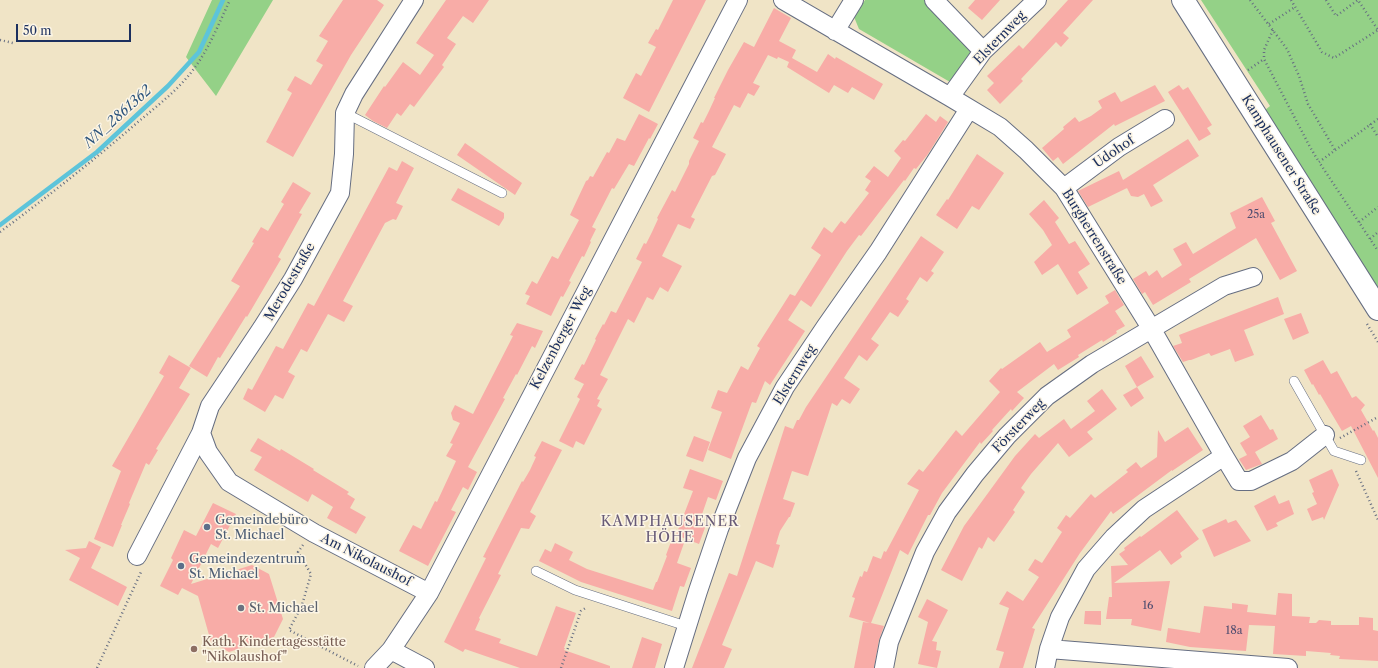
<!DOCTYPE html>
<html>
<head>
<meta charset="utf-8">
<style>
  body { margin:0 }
  #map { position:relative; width:1378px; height:668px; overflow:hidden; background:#f0e4c6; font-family:"Libre Caslon Text",serif }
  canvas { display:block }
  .scale { position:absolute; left:16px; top:24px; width:115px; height:18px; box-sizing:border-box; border:2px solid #1b2f5e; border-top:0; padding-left:5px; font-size:12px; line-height:14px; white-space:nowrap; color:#1b2f5e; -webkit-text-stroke:3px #fcf5e5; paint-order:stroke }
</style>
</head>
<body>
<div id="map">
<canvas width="1378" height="668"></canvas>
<div class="scale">50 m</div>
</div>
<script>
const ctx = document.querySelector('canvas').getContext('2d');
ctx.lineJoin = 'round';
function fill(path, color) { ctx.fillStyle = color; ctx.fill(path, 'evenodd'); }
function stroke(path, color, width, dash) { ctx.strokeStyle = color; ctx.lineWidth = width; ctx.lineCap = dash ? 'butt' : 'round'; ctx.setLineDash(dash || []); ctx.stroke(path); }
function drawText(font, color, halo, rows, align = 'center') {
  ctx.font = font + ' "Libre Caslon Text",serif'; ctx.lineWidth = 3; ctx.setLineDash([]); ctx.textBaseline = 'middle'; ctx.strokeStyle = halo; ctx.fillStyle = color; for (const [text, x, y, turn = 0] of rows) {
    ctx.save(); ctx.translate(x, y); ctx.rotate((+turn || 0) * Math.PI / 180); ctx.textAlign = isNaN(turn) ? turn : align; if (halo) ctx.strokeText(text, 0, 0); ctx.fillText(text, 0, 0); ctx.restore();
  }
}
fill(new Path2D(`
  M 212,0 L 273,0 L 216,96 L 186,57 Z
  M 865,0 L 926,0 L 974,50 L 950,82 L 859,29 L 854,17 Z
  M 1201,0 L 1378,0 L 1378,293 L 1265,110 L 1270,106 Z`), '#94d187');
stroke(new Path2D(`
  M 0,225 L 97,152 L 168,86 L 199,52 L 223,0`), '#5dc4da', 4.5);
fill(new Path2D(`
  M 343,0 L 377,0 L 384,5 L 351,55 L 293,157 L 266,142 L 292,93 L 287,90 L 295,76 L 311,85 L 323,65 L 316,61 L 328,41 L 319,36 Z
  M 446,0 L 489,0 L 473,23 L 463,16 L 447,38 L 456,44 L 442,65 L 444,67 L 414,107 L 410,104 L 401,116 L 397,113 L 387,128 L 373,121 L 365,115 L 384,86 L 385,87 L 403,62 L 420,75 L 434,55 L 416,43 Z
  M 673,0 L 706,0 L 649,112 L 623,98 L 636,73 L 641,76 L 656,47 L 648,43 L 656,29 L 658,30 Z
  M 975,0 L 1000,0 L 982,20 L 968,8 Z
  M 1068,0 L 1093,0 L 1063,33 L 1069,38 L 1061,47 L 1056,42 L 1021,79 L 1023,81 L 1000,104 L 987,90 L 994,83 L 987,76 L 1019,45 L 1023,49 Z
  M 774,8 L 791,18 L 779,41 L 796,50 L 792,58 L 817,72 L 828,54 L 835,59 L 836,57 L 883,84 L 874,100 L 852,87 L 848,93 L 834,85 L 829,93 L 787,67 L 789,62 L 778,57 L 777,59 L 768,55 L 753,83 L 760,86 L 754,96 L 748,93 L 740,108 L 734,105 L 712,147 L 726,154 L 715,175 L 712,176 L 691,217 L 695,219 L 690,229 L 678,224 L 662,256 L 682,266 L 668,292 L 660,287 L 653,300 L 647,297 L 634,323 L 628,319 L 600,375 L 608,379 L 597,399 L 600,400 L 597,406 L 602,409 L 584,445 L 576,441 L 573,448 L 559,441 L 580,399 L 577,397 L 584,384 L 574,379 L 582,364 L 584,365 L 596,340 L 595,339 L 603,324 L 604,325 L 611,311 L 616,313 L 642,262 L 636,259 L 644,243 L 646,244 L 652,232 L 658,219 L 657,218 L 672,190 L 675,192 L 689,164 L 689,161 L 699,141 L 693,138 L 701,122 L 703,123 L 709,111 L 715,98 L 714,98 L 728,70 L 744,42 L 754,47 Z
  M 1155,85 L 1165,101 L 1115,126 L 1114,124 L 1063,164 L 1058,157 L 1053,161 L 1042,148 L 1064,129 L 1063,127 L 1075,117 L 1079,122 L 1091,116 L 1102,108 L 1098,101 L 1115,92 L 1121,102 Z
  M 1179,85 L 1183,90 L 1188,87 L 1212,125 L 1207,128 L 1211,134 L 1199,141 L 1168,92 Z
  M 639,114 L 658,124 L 650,139 L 649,138 L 634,166 L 629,164 L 614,189 L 612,188 L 592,227 L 596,229 L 590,241 L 591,242 L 584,257 L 582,256 L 569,281 L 571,282 L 563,297 L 561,296 L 551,316 L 526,304 L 530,296 L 525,294 L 532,281 L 537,284 L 552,256 L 558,259 L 579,220 L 570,215 L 586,181 L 588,180 L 590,176 L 593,177 L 607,152 L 609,153 L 617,138 L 625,141 Z
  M 926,114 L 936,122 L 940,116 L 948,122 L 928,154 L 916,169 L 914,168 L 905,181 L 904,180 L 861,236 L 859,235 L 847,251 L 811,307 L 801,300 L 788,320 L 805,331 L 770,385 L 765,381 L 756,403 L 752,402 L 731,459 L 708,450 L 722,412 L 711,408 L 718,390 L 727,393 L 741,366 L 748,370 L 760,348 L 757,346 L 790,294 L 795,296 L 821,255 L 811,248 L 824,227 L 832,233 L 841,221 L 845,224 L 869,193 L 865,190 L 871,181 L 865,177 L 874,166 L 888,177 L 901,158 L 894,151 L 903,140 L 905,141 Z
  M 1188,139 L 1199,156 L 1153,185 L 1163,201 L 1151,207 L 1144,194 L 1138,197 L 1131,196 L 1126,186 L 1127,188 L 1088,207 L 1078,191 L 1119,171 L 1123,180 Z
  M 465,143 L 522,183 L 515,195 L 457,155 Z
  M 977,154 L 1004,173 L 979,210 L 972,206 L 957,229 L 936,215 L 947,199 L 948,200 Z
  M 402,161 L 414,168 L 396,203 L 403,206 L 396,220 L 393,219 L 385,223 L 343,301 L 353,306 L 344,322 L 328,314 L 307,352 L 301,349 L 288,372 L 295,376 L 283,399 L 275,395 L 265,412 L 243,399 L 248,388 L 252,390 L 276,346 L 283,349 L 308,303 L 314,306 L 389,167 L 397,171 Z
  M 293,182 L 311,193 L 299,213 L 302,214 L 278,257 L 281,259 L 247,317 L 246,316 L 220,358 L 218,357 L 207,377 L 189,366 L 240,286 L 231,281 L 254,243 L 252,242 L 261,227 L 268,231 L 284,204 L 281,202 Z
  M 458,188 L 504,213 L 504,218 L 499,226 L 451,200 Z
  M 1262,197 L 1275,221 L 1271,223 L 1297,271 L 1280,280 L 1256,238 L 1189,279 L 1191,282 L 1153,305 L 1145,292 L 1142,294 L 1133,279 L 1146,271 L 1149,276 L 1157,270 L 1162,278 L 1182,265 L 1173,249 L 1186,242 L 1193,254 L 1236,228 L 1230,213 Z
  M 1044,200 L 1059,218 L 1055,222 L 1069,244 L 1075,241 L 1090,264 L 1078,272 L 1088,288 L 1077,295 L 1058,264 L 1042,275 L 1034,262 L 1052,245 L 1043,230 L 1029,214 Z
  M 921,236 L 944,252 L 931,271 L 934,273 L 927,282 L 920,277 L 906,299 L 909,301 L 898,317 L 890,312 L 871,339 L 879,345 L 867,361 L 859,355 L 844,378 L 860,389 L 850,404 L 842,399 L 837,406 L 832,403 L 808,476 L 792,471 L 783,499 L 795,503 L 790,517 L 789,517 L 780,531 L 776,544 L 780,545 L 773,568 L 756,561 L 722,645 L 732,649 L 724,668 L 692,668 L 729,573 L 737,576 L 785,426 L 793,429 L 797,420 L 799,420 L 806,407 Z
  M 1115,290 L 1124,305 L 1115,311 L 1125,326 L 1116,331 L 1117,333 L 1103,342 L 1102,340 L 1078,355 L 1079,357 L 1058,370 L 1054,364 L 1017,392 L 1024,398 L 1012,411 L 1011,409 L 992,430 L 993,431 L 981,444 L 980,442 L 942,493 L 930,515 L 928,515 L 908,555 L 900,550 L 871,623 L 884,626 L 879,640 L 874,668 L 854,668 L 863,622 L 870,623 L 849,617 L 855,598 L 852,597 L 860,576 L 862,577 L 864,571 L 867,572 L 873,556 L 881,559 L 884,551 L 886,552 L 919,490 L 907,484 L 919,469 L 923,472 L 956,430 L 962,436 L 1000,392 L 989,381 L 1001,368 L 1002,369 L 1040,342 L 1047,352 L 1071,337 L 1067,330 L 1109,303 L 1105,296 Z
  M 1278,297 L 1284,314 L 1244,330 L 1254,355 L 1235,362 L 1230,349 L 1211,356 L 1209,353 L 1191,360 L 1189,360 L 1183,362 L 1173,346 L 1182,343 L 1179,335 Z
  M 1301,313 L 1309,333 L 1293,340 L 1284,319 Z
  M 517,323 L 543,331 L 535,348 L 532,346 L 517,375 L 516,374 L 503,398 L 505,399 L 468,467 L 477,472 L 468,490 L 463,487 L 451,510 L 456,512 L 428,566 L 399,551 L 413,525 L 421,529 L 435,501 L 437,502 L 456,461 L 446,456 L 453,444 L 450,443 L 460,423 L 453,420 L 451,413 L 455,405 L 473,414 L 513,336 L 510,335 Z
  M 169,355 L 191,368 L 179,388 L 190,394 L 156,449 L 158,450 L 149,465 L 146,463 L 129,503 L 130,504 L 121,525 L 122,525 L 113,547 L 94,539 L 121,471 L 112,466 L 164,376 L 159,373 Z
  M 1141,356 L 1154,377 L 1137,387 L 1144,398 L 1131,407 L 1123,395 L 1137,387 L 1125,366 Z
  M 1323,360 L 1331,374 L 1337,371 L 1352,398 L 1356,396 L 1365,405 L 1361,410 L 1373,431 L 1374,430 L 1378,438 L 1378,478 L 1351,426 L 1342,431 L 1320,394 L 1319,395 L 1313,384 L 1312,385 L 1304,370 Z
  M 1102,389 L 1117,409 L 1087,432 L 1093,439 L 1069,457 L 1058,443 L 1031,474 L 1021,488 L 1025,492 L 1013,510 L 1015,512 L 994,542 L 988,537 L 982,549 L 979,547 L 962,581 L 941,570 L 964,526 L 1015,456 L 1035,434 L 1039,438 L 1064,419 L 1071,429 L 1095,411 L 1087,401 Z
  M 1261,415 L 1270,430 L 1273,429 L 1278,439 L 1255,452 L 1262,464 L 1246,470 L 1239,459 L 1247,455 L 1240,443 L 1250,437 L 1243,426 Z
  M 1188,427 L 1203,450 L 1172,471 L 1172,470 L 1113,514 L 1111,511 L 1080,553 L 1032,628 L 1035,629 L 1023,668 L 999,668 L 1004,652 L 996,650 L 1009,608 L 999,604 L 1007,591 L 1023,601 L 1039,577 L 1028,570 L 1035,559 L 1042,563 L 1062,532 L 1057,528 L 1066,515 L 1070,518 L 1091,494 L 1095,498 L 1128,472 L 1126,470 L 1136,462 L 1141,468 L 1157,457 L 1158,430 L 1165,442 Z
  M 694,436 L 710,442 L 703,462 L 686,456 Z
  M 258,438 L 280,451 L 281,449 L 314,469 L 313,470 L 349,492 L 347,494 L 355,499 L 350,508 L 366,517 L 356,534 L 327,518 L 333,507 L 312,494 L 308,502 L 254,470 L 262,457 L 250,451 Z
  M 542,441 L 562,450 L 530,512 L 536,516 L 529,529 L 521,528 L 498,574 L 501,575 L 479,618 L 480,619 L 475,630 L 501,639 L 499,643 L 537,656 L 556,606 L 576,613 L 564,648 L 565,648 L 564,650 L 610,666 L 610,668 L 520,668 L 465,649 L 463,652 L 444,642 L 486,558 L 483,557 L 522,481 L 523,482 L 530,470 L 536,457 L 534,456 Z
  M 690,469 L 723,481 L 716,500 L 708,497 L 699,523 L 706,525 L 699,544 L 676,535 L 693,491 L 683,488 Z
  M 1332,469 L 1339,485 L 1324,520 L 1323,517 L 1312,521 L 1307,509 L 1317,504 L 1312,493 L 1314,492 L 1309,480 Z
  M 1275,495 L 1279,504 L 1289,500 L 1294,514 L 1276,523 L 1278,526 L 1267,531 L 1254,506 Z
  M 213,503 L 236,514 L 218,548 L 211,544 L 191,584 L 252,565 L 269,574 L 283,619 L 274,637 L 229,652 L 211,642 L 198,596 L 182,588 L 178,595 L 160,586 L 173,560 L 171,558 L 184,530 L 196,536 Z
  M 1177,510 L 1199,539 L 1180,553 L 1182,557 L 1171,565 L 1160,550 L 1114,583 L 1170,581 L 1161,631 L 1131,625 L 1132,619 L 1106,619 L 1109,597 L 1112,597 L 1111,566 L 1128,565 L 1119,554 L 1125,550 L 1124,548 L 1140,536 L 1141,537 Z
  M 1226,519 L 1228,523 L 1236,520 L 1251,541 L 1214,557 L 1202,530 Z
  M 672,539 L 684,543 L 677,563 L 691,568 L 684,587 L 680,586 L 672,611 L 581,582 L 539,561 L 545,549 L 551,552 L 555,543 L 573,552 L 569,560 L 587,569 L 653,590 L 656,582 L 657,582 L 667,556 L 666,555 Z
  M 89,541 L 101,547 L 91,568 L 127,587 L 118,606 L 69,580 L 80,558 L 65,550 L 86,548 Z
  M 1278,593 L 1292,594 L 1292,616 L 1310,617 L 1309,623 L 1316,623 L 1319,620 L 1331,621 L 1331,625 L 1359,625 L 1359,617 L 1373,618 L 1373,630 L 1378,631 L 1378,661 L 1339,659 L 1340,656 L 1330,655 L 1331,653 L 1306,651 L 1306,656 L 1273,654 L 1275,626 L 1249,625 L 1246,651 L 1190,647 L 1166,642 L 1168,628 L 1200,633 L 1204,606 L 1232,609 L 1232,603 L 1248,605 L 1247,612 L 1276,615 Z
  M 927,599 L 948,610 L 932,641 L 937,642 L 936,650 L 941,651 L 937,668 L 918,664 L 928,622 L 918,617 Z
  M 1085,611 L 1101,611 L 1101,625 L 1084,624 Z
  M 642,637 L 662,644 L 655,668 L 632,668 Z`), '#f8aca7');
const lane = new Path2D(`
  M 345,113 L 502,193
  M 1294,381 L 1334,451 L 1361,460
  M 536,571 L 575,590 L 686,626`);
const street = new Path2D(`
  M 783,0 L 950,97 L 1000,127 L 1026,150 L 1064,188 L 1151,328 L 1224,456 L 1239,481 L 1251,481 L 1292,461 L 1325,435
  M 934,0 L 983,51
  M 835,31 L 854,0
  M 950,97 L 983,51 L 1037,0
  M 1064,188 L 1119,147 L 1165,119
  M 201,433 L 208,452 L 229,482 L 314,533 L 429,593
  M 137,556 L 201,433 L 210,406 L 262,328 L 293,279 L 340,193 L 344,154 L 345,113 L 354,94 L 414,0
  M 1049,649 L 1288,668
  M 391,650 L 425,668
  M 374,668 L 391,650 L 429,593 L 738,0
  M 674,668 L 698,591 L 719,529 L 747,458 L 785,387 L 826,326 L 878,252 L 969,109
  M 884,668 L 889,642 L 925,552 L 947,512 L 975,474 L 1007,436 L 1047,396 L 1092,364 L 1224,286 L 1253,277
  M 1045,668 L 1049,649 L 1060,617 L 1086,569 L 1114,537 L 1144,509 L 1224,456`);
const secondary = new Path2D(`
  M 1183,0 L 1378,309`);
stroke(lane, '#666e82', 10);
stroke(street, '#666e82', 20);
stroke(secondary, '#666e82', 24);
stroke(new Path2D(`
  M 1250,0 L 1287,49 L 1299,76 L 1308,104 L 1335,150
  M 1291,0 L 1322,52 L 1334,58 L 1378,30
  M 1326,0 L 1336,16 L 1358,0 L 1378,30
  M 1269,24 L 1295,7
  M 1273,30 L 1264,50 L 1264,59 L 1310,147 L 1319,162
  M 0,40 L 13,43
  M 1248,70 L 1264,59
  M 1378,119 L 1319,162 L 1378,251
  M 1370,124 L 1378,137
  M 1359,222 L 1378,207
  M 0,232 C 47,197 93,161 138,122 C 157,106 178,90 193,70 C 209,49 219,23 230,0
  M 1370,239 L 1378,232
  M 1367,324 L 1378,342
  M 1340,438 L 1378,417
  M 1356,471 L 1378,520
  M 303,545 L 298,552 L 311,574 L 302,605 L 289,630 L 358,666
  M 97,668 L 141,572
  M 561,668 L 581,611 L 587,607`), '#666e82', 2.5, [1, 3]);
stroke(lane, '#fff', 9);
stroke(street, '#fff', 18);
stroke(secondary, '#fff', 22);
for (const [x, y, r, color] of [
  [207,527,4,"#5c6f8a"],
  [181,566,4,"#5c6f8a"],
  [241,608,4,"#6b7280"],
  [194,649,4,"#8d6e63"]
]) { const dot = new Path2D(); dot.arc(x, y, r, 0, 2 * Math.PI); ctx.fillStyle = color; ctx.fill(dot); stroke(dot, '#fcf5e5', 1.5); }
drawText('11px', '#524e70', null, [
  ["25a",1256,215],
  ["16",1148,606],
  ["18a",1234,631]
]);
drawText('13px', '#1b2f5e', '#fcf5e5', [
  ["Elsternweg",1000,38,-46],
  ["Udohof",1114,152,-34],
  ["Kamphausener Straße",1281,155,58],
  ["Burgherrenstraße",1094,237,58],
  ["Merodestraße",290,282,-60],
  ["Kelzenberger Weg",561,338,-62],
  ["Elsternweg",795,375,-58],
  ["Försterweg",1019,426,-46],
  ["Am Nikolaushof",366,560,27]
]);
drawText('13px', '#4e5e75', '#fcf5e5', [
  ["Gemeindebüro",215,520],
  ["St. Michael",215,535],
  ["Gemeindezentrum",189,559],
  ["St. Michael",189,574]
], 'left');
drawText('13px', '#5b616d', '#fcf5e5', [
  ["St. Michael",249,608]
], 'left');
drawText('13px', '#785e54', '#fcf5e5', [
  ["Kath. Kindertagesstätte",202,642],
  ["\"Nikolaushof\"",202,657]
], 'left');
drawText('italic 14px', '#2c547d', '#fcf5e5', [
  ["NN_2861362",118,117,-42]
]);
ctx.letterSpacing = '1px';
drawText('14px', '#685b78', '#fcf5e5', [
  ["KAMPHAUSENER",670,522],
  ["HÖHE",670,538]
]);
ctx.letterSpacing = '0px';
</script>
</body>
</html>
